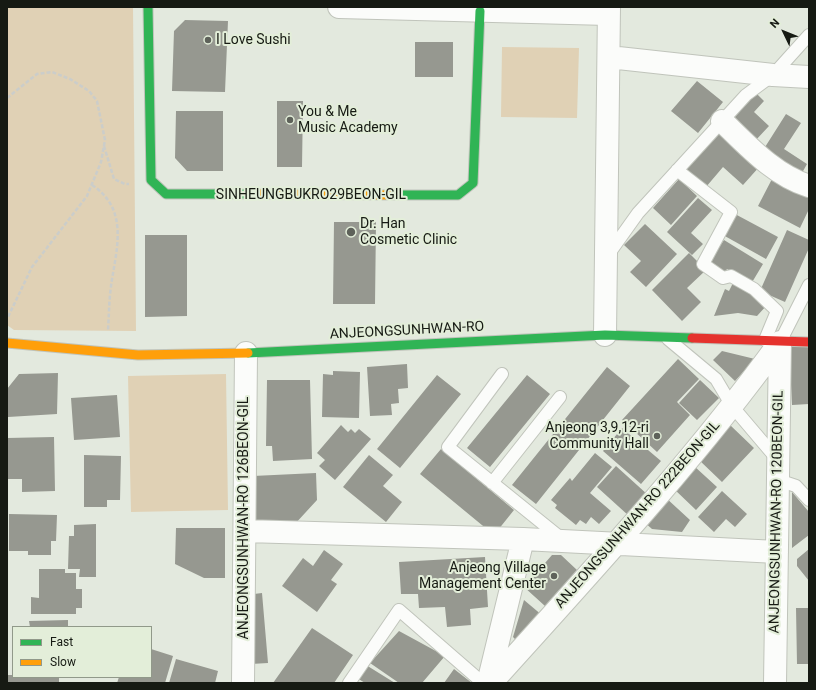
<!DOCTYPE html>
<html>
<head>
<meta charset="utf-8">
<style>
  body { margin:0 }
  #map { position:relative; width:816px; height:690px; overflow:hidden; background:#e3e9de; font-family:Roboto,sans-serif }
  canvas { display:block }
  .frame { position:absolute; inset:0; border:8px solid #161a13; pointer-events:none }
  .legend { position:absolute; left:12px; top:626px; width:140px; height:52px; box-sizing:border-box; background:#e3eed9; border:1px solid #91998a; margin:0; padding:5px 7px; list-style:none; font-size:12px; color:#161a13 }
  .legend li { display:flex; align-items:center; gap:8px; height:20px }
  .legend b { width:20px; border:1px solid #91998a }
  .north { position:absolute; left:764px; top:12px; width:40px; height:40px; -webkit-text-stroke:3px #e3eed9; paint-order:stroke; rotate:313deg; font-size:11px; font-weight:700; line-height:16px; text-align:center; color:#161a13 }
  .north::after { content:''; display:block; margin:auto; width:14px; height:18px; background:#161a13; clip-path:polygon(50% 0,100% 100%,50% 72%,0 100%) }
</style>
</head>
<body>
<div id="map">
<canvas width="816" height="690"></canvas>
<div class="frame"></div>
<ul class="legend">
<li><b style="height:5px;background:#30b455"></b>Fast</li>
<li><b style="height:5px;background:#ff9f0a"></b>Slow</li>
</ul>
<div class="north">N</div>
</div>
<script>
const ctx = document.querySelector('canvas').getContext('2d');
ctx.lineJoin = 'round';
function fill(path, color) { ctx.fillStyle = color; ctx.fill(path, 'evenodd'); }
function stroke(path, color, width, dash) { ctx.strokeStyle = color; ctx.lineWidth = width; ctx.lineCap = dash ? 'butt' : 'round'; ctx.setLineDash(dash || []); ctx.stroke(path); }
function drawText(font, color, halo, rows, align = 'center') {
  ctx.font = font + ' Roboto,sans-serif'; ctx.lineWidth = 4; ctx.setLineDash([]); ctx.textBaseline = 'middle'; ctx.strokeStyle = halo; ctx.fillStyle = color; for (const [text, x, y, turn = 0] of rows) {
    ctx.save(); ctx.translate(x, y); ctx.rotate((+turn || 0) * Math.PI / 180); ctx.textAlign = isNaN(turn) ? turn : align; if (halo) ctx.strokeText(text, 0, 0); ctx.fillText(text, 0, 0); ctx.restore();
  }
}
fill(new Path2D(`
  M 7,7 L 133,7 L 136,331 L 14,330 L 7,325 Z
  M 502,47 L 579,48 L 577,118 L 501,117 Z
  M 226,374 L 228,510 L 131,512 L 128,376 Z`), '#e0d1b5');
fill(new Path2D(`
  M 185,20 L 228,21 L 225,92 L 172,91 L 174,31 Z
  M 415,42 L 453,42 L 453,77 L 415,77 Z
  M 697,81 L 723,102 L 698,133 L 671,111 Z
  M 755,92 L 764,101 L 754,112 L 769,126 L 755,141 L 731,118 Z
  M 277,101 L 303,101 L 302,167 L 277,167 Z
  M 176,111 L 223,111 L 223,171 L 187,171 L 175,158 Z
  M 786,114 L 801,123 L 784,149 L 807,164 L 798,180 L 760,155 Z
  M 719,130 L 760,166 L 743,185 L 723,167 L 706,187 L 685,169 Z
  M 679,179 L 697,196 L 671,225 L 653,208 Z
  M 772,179 L 809,197 L 809,209 L 800,228 L 758,206 Z
  M 698,198 L 712,210 L 691,233 L 703,244 L 692,255 L 667,232 Z
  M 735,214 L 778,237 L 766,259 L 723,235 Z
  M 334,222 L 376,222 L 375,304 L 333,304 Z
  M 645,224 L 677,254 L 646,287 L 630,272 L 641,261 L 624,245 Z
  M 787,230 L 809,240 L 809,248 L 785,302 L 760,291 Z
  M 145,235 L 187,235 L 187,316 L 145,317 Z
  M 724,240 L 763,264 L 751,284 L 727,269 L 723,275 L 707,265 Z
  M 689,253 L 706,270 L 687,288 L 701,302 L 682,321 L 652,290 Z
  M 733,283 L 767,305 L 757,316 L 738,313 L 714,316 L 725,289 L 729,291 Z
  M 791,345 L 809,345 L 809,404 L 792,405 L 790,364 Z
  M 722,351 L 755,359 L 735,381 L 713,360 Z
  M 678,359 L 699,379 L 677,402 L 690,415 L 657,452 L 622,420 Z
  M 407,364 L 408,388 L 398,389 L 399,403 L 391,404 L 392,415 L 370,416 L 367,367 Z
  M 607,367 L 630,386 L 536,504 L 512,485 Z
  M 333,371 L 360,372 L 359,418 L 322,417 L 323,374 L 333,375 Z
  M 58,373 L 57,414 L 8,417 L 7,389 L 19,374 Z
  M 437,375 L 461,394 L 400,468 L 377,449 Z
  M 527,375 L 550,394 L 490,467 L 467,448 Z
  M 267,380 L 310,380 L 312,459 L 273,461 L 272,446 L 266,446 Z
  M 700,380 L 719,398 L 697,420 L 679,403 Z
  M 117,395 L 120,437 L 74,440 L 71,398 Z
  M 341,425 L 348,432 L 351,429 L 355,433 L 359,429 L 371,439 L 335,480 L 319,466 L 325,460 L 317,453 Z
  M 730,425 L 754,448 L 722,482 L 698,459 Z
  M 622,428 L 661,461 L 641,484 L 603,451 Z
  M 54,437 L 55,491 L 22,492 L 22,479 L 7,479 L 7,438 Z
  M 441,449 L 514,510 L 494,535 L 420,474 Z
  M 595,453 L 612,467 L 590,493 L 611,511 L 599,524 L 591,517 L 586,524 L 580,520 L 576,525 L 555,508 L 557,505 L 551,500 L 570,478 L 572,481 Z
  M 84,455 L 121,456 L 120,500 L 107,500 L 107,507 L 84,507 Z
  M 369,455 L 393,475 L 383,486 L 402,502 L 386,522 L 343,487 Z
  M 616,466 L 648,495 L 629,516 L 597,487 Z
  M 694,466 L 717,487 L 696,510 L 673,488 Z
  M 316,473 L 317,500 L 294,525 L 255,524 L 253,476 Z
  M 722,491 L 747,514 L 735,527 L 726,519 L 714,532 L 698,517 Z
  M 792,492 L 809,512 L 809,535 L 792,548 Z
  M 665,497 L 690,520 L 682,532 L 652,529 L 643,521 Z
  M 9,514 L 57,515 L 56,541 L 51,541 L 51,555 L 28,555 L 28,551 L 9,551 Z
  M 96,524 L 96,577 L 79,577 L 80,569 L 68,569 L 69,536 L 74,536 L 74,525 Z
  M 176,528 L 225,528 L 225,578 L 204,578 L 175,564 Z
  M 809,549 L 809,581 L 797,566 L 797,559 Z
  M 324,550 L 343,564 L 331,580 L 337,584 L 317,612 L 282,586 L 303,558 L 313,566 Z
  M 552,555 L 561,555 L 577,570 L 545,606 L 524,587 Z
  M 485,557 L 488,607 L 470,609 L 471,625 L 447,627 L 445,607 L 419,608 L 418,594 L 401,594 L 399,562 Z
  M 39,569 L 65,569 L 65,573 L 76,573 L 76,589 L 82,589 L 82,608 L 76,608 L 76,614 L 31,614 L 31,597 L 39,598 Z
  M 262,593 L 268,663 L 251,664 L 246,595 Z
  M 524,600 L 543,616 L 519,643 L 513,637 Z
  M 796,608 L 809,608 L 809,664 L 797,664 Z
  M 68,620 L 68,627 L 30,627 L 29,621 Z
  M 312,628 L 353,655 L 334,683 L 273,683 Z
  M 399,631 L 445,656 L 422,683 L 399,683 L 370,663 Z
  M 151,649 L 173,656 L 165,683 L 117,683 L 119,677 L 151,677 Z
  M 176,659 L 218,671 L 215,683 L 169,683 Z
  M 366,665 L 395,683 L 365,683 L 357,678 Z
  M 454,669 L 472,683 L 444,683 Z
  M 8,675 L 13,675 L 13,677 L 59,677 L 59,683 L 8,683 Z`), '#969890');
const lane = new Path2D(`
  M 677,170 L 731,212 L 703,264 L 723,278 L 731,276 L 754,289 L 777,311 L 765,340
  M 608,255 L 638,213 L 746,95 L 773,75 L 809,35
  M 668,339 L 716,379 L 732,406 L 777,459
  M 780,342 L 809,285
  M 502,374 L 448,447 L 562,539
  M 778,480 L 796,486 L 809,500
  M 492,483 L 560,397
  M 349,683 L 399,610 L 483,683`);
const street = new Path2D(`
  M 339,7 L 608,14
  M 609,57 L 773,75 L 809,77
  M 722,121 C 748,146 774,175 809,186
  M 605,335 L 609,7
  M 245,531 L 523,539 L 777,552
  M 243,683 L 246,353
  M 488,683 L 523,539
  M 491,683 C 591,572 693,462 780,342
  M 775,683 L 780,342`);
const fast = new Path2D(`
  M 148,7 L 151,180 L 166,194 L 252,194
  M 397,195 L 458,195 L 473,183 L 480,11
  M 248,353 L 605,335 L 692,338`);
const slow = new Path2D(`
  M 252,194 L 397,195
  M 7,343 L 138,355 L 248,353`);
const jam = new Path2D(`
  M 692,338 L 809,342`);
stroke(lane, '#c0c4bb', 14);
stroke(street, '#c0c4bb', 24);
stroke(fast, '#c0c4bb', 11);
stroke(slow, '#c0c4bb', 11);
stroke(jam, '#c0c4bb', 11);
stroke(new Path2D(`
  M 7,98 L 37,74 L 52,72 L 70,79 L 89,91 L 97,101 L 105,140 L 101,162 L 87,196 L 32,267 L 7,319
  M 104,146 L 114,179 L 125,184 L 129,184
  M 92,185 C 130,210 116,250 111,286 C 109,301 109,315 108,330`), '#cbcdca', 2.5, [4, 2]);
stroke(lane, '#fbfcfa', 12);
stroke(street, '#fbfcfa', 22);
stroke(fast, '#30b455', 9);
stroke(slow, '#ff9f0a', 9);
stroke(jam, '#e5322d', 9);
for (const [x, y, r, color] of [
  [208,40,4,"#5e625a"],
  [290,120,4,"#5e625a"],
  [351,232,5,"#5e625a"],
  [657,436,4,"#5e625a"],
  [554,576,4,"#5e625a"]
]) { const dot = new Path2D(); dot.arc(x, y, r, 0, 2 * Math.PI); ctx.fillStyle = color; ctx.fill(dot); stroke(dot, '#e3eed9', 1.5); }
drawText('14px', '#161a13', '#e3eed9', [
  ["I Love Sushi",216,40],
  ["You & Me",298,112],
  ["Music Academy",298,128],
  ["Dr. Han",360,224],
  ["Cosmetic Clinic",360,240],
  ["Anjeong 3,9,12-ri",649,428,"right"],
  ["Community Hall",649,444,"right"],
  ["Anjeong Village",546,568,"right"],
  ["Management Center",546,584,"right"]
], 'left');
drawText('14px', '#161a13', '#e3eed9', [
  ["SINHEUNGBUKRO29BEON-GIL",311,195],
  ["ANJEONGSUNHWAN-RO",407,331,-3],
  ["ANJEONGSUNHWAN-RO 120BEON-GIL",777,512,-89],
  ["ANJEONGSUNHWAN-RO 222BEON-GIL",638,515,-49],
  ["ANJEONGSUNHWAN-RO 126BEON-GIL",244,518,-90]
]);
</script>
</body>
</html>
